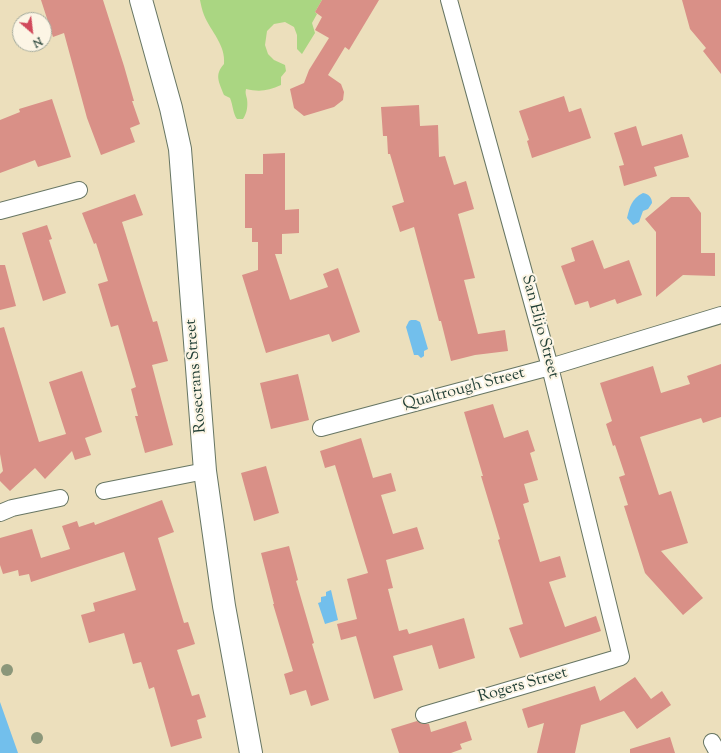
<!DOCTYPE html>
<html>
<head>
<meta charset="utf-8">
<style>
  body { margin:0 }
  #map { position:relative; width:721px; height:753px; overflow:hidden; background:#ecdfbc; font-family:"Sorts Mill Goudy",serif }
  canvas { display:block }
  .north { position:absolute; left:12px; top:12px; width:40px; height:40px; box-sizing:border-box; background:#fcf5e5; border:1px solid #a4ab9e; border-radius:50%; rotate:152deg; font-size:11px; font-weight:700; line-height:16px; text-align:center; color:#1f3d34 }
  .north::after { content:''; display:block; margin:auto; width:14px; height:18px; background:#d1495b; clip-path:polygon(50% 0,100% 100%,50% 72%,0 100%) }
</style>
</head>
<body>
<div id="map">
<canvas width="721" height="753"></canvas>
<div class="north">N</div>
</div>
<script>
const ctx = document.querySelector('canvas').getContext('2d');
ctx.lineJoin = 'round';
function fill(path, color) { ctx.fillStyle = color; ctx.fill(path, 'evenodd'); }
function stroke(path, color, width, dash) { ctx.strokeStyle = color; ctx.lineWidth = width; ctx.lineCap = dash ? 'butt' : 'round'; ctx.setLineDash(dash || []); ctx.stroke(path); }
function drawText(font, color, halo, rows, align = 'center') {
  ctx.font = font + ' "Sorts Mill Goudy",serif'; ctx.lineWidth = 4; ctx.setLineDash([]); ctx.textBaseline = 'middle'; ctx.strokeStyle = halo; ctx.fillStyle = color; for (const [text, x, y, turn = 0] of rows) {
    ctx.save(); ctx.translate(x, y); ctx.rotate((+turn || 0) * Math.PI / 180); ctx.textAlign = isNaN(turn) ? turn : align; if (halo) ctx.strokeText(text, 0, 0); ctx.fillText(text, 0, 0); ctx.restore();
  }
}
fill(new Path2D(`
  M 200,0 L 322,0 L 315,12 L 317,14 L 312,23 L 315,33 L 302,54 L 297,49 L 297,35 L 294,27 L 285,22 L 274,24 L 267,31 L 265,45 L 268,54 L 274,60 L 285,65 L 286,71 L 281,77 L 281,85 C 268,91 259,92 246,89 C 245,93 246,95 247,99 C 248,106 247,113 243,119 L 237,119 C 233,114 233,105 230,98 L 224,95 C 219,82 214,75 224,64 C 226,45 211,32 204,15 C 202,10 201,5 200,0 Z`), '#aad682');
fill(new Path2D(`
  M 643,193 C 649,194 652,198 652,203 L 648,209 L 643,211 L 639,222 L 633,225 L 627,218 C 630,207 631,199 643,193 Z
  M 411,320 L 416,320 L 420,322 L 428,349 L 424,351 L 424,356 L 421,358 L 418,355 L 414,355 L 406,327 L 409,321 Z
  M 331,590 L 338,620 L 325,624 L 318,603 L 321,602 L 321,597 L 326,596 L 326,592 Z
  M 0,702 L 17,750 L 18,753 L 0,753 Z`), '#72bfec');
fill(new Path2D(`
  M 41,0 L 103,0 L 124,66 L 134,101 L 132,101 L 140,124 L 130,128 L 135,142 L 101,155 L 87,118 L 64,33 L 53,37 Z
  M 322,0 L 379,0 L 349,50 L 345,47 L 328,75 L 341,84 L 344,92 L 343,100 L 334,107 L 304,116 L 294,108 L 290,89 L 304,83 L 309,70 L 329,38 L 315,30 L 322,17 L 315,12 Z
  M 682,0 L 721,0 L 721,74 L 703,51 L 706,48 L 690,29 Z
  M 564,96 L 569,112 L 581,108 L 591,138 L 532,158 L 527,141 L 529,140 L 519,111 Z
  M 52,99 L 71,157 L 38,167 L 35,160 L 0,173 L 0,120 L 20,112 L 19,109 Z
  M 419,105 L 420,126 L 438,125 L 439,157 L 445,156 L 454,185 L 466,181 L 474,209 L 458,214 L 475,278 L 464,280 L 478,334 L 505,330 L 508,351 L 475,355 L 451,361 L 441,321 L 439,321 L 414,227 L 400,232 L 392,206 L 404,202 L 390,154 L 388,154 L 387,136 L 383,136 L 381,107 Z
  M 636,126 L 642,146 L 682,134 L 689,157 L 654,167 L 657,176 L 624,186 L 619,166 L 624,165 L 614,133 Z
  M 285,153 L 285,210 L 299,209 L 299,233 L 282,234 L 282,254 L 275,254 L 290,300 L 328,287 L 323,274 L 338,268 L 360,332 L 332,342 L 329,334 L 266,353 L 242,275 L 258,270 L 258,242 L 252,242 L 252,228 L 245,228 L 245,174 L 263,174 L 263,154 Z
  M 135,194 L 143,215 L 122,222 L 153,322 L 157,321 L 168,361 L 152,365 L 173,445 L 145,453 L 135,416 L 138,416 L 131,389 L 136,387 L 118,325 L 111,327 L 98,284 L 108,281 L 96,243 L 94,244 L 82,213 Z
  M 671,197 L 689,197 L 701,213 L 701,253 L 715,253 L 715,276 L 683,275 L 656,297 L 656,232 L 645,219 Z
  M 47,225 L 52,239 L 49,240 L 66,293 L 43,301 L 22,233 Z
  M 593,240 L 604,269 L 629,260 L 642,295 L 617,304 L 615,299 L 590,308 L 588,301 L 575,305 L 561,266 L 575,261 L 571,248 Z
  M 0,265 L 5,265 L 16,306 L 0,310 Z
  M 4,327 L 39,442 L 66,434 L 49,382 L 82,371 L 102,432 L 85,438 L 91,455 L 75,460 L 72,451 L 45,479 L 35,468 L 10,491 L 0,481 L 0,474 L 3,471 L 0,454 L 0,328 Z
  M 721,364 L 721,417 L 703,423 L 701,418 L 640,437 L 659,495 L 671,491 L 688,543 L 661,551 L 703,598 L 683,615 L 645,573 L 624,506 L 628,505 L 619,477 L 625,475 L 615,445 L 613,446 L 606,424 L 612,421 L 600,383 L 653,366 L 661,393 L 690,384 L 687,376 Z
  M 298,374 L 309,420 L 271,429 L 260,383 Z
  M 493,404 L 504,438 L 528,430 L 535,451 L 530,453 L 538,480 L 524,484 L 529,502 L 523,504 L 540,562 L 560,556 L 566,577 L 549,582 L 565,627 L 596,616 L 601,631 L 520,658 L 509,628 L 523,624 L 498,540 L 500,539 L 481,476 L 483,476 L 464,412 Z
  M 361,438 L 373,478 L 391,473 L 396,491 L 381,495 L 393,534 L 417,527 L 424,549 L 386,560 L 393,588 L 388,589 L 399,631 L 407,629 L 409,634 L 464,618 L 475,658 L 439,669 L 432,645 L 393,656 L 403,690 L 374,699 L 356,636 L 341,640 L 337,624 L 357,619 L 347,579 L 368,573 L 335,465 L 325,468 L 320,451 Z
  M 266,466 L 279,513 L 254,521 L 241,473 Z
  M 162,500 L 174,532 L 158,538 L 184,623 L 188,622 L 195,644 L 177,650 L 192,696 L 199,694 L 206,717 L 197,720 L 202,738 L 171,747 L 154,687 L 149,689 L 141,662 L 133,664 L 124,633 L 89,643 L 81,615 L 95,611 L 93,603 L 136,590 L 124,552 L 31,582 L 29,574 L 19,576 L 18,570 L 3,574 L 0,565 L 0,538 L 32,529 L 41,558 L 70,549 L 62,526 L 77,521 L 79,527 L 94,522 L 95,525 Z
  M 289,546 L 298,580 L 296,581 L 314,643 L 312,644 L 329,700 L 311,706 L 306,690 L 290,695 L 284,674 L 293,671 L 273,604 L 274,604 L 261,553 Z
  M 635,677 L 651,699 L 662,691 L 671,705 L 637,729 L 624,711 L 581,725 L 575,753 L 537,753 L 544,723 L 528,728 L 522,709 L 595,686 L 600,701 Z
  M 417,721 L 422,724 L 429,724 L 431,732 L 466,721 L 472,740 L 460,744 L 462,749 L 451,753 L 399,753 L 391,729 Z
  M 670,737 L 675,753 L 630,753 L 630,749 Z`), '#d99087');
const street = new Path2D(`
  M 0,211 L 79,190
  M 321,428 L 550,367 L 721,315
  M 104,491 L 205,471
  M 0,513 L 12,508 L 60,498
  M 424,715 L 621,657 L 550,367 L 449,0
  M 712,742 L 718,753`);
const secondary = new Path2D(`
  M 141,0 L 171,108 L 180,149 L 205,471 L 224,606 L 251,753`);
stroke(street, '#677664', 18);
stroke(secondary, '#677664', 24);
stroke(street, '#fff', 16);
stroke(secondary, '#fff', 22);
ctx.fillStyle = '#8b977a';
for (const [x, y] of [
  [7,670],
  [37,738]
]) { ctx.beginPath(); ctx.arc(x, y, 6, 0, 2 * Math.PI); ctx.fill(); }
drawText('16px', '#1f3d34', '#fcf5e5', [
  ["San Elijo Street",539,327,75],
  ["Rosecrans Street",197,376,-95],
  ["Qualtrough Street",464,390,-15],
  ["Rogers Street",523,686,-16]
]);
</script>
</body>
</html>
